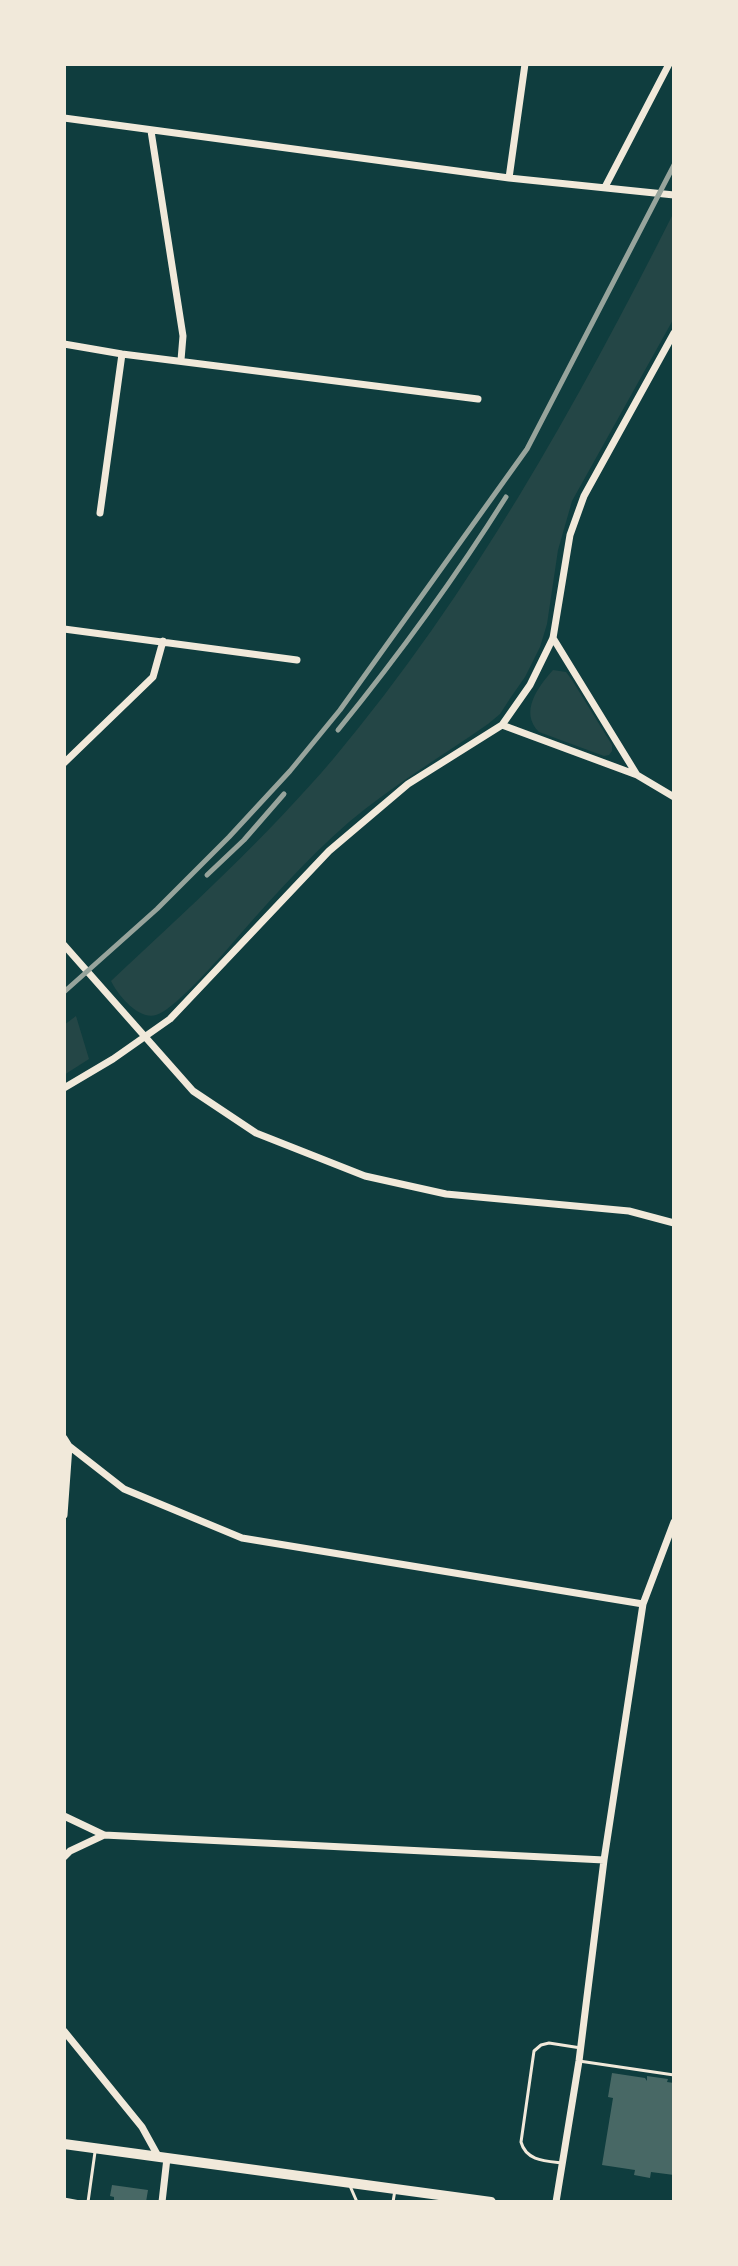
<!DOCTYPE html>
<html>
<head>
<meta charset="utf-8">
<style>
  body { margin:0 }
  #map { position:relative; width:738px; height:2266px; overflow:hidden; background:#0f3d3e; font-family:Rubik,sans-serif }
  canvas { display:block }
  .frame { position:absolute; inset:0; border:66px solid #f1e9da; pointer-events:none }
</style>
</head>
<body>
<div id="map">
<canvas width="738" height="2266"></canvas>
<div class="frame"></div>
</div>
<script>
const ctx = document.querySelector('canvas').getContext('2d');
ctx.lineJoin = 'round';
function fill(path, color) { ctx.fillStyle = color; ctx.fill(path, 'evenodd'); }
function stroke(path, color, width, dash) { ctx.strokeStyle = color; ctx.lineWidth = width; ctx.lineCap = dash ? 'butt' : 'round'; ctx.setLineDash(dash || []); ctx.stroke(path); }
fill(new Path2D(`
  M 673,214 L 674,318 L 572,501 L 558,550 L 547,624 L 540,647 L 525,677 L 511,697 L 500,714 L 488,724 C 442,756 392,786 349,822 C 303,862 263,908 223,954 C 211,967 172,1011 156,1015 C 138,1020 118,995 111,981 C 188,909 266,838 334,758 C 472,593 576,406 673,214 Z
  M 553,670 L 566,672 L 572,680 L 612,745 L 612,751 L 609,755 L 604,756 L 539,732 C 519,712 538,687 553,670 Z
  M 76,1016 L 89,1059 L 64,1075 L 64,1025 Z`), '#244646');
fill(new Path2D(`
  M 612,2073 L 645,2078 L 647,2081 L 647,2076 L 668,2079 L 667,2082 L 674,2083 L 674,2175 L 651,2172 L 650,2178 L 634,2175 L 635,2170 L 602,2165 L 613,2098 L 608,2097 Z
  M 112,2185 L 148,2190 L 146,2202 L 114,2202 L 114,2197 L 110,2196 Z`), '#486865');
stroke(new Path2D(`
  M 579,2061 L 674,2075
  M 563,2163 C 546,2161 526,2161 521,2142 L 534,2051 L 541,2045 L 549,2043 L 581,2048
  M 350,2186 L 357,2202
  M 64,2199 L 80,2202
  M 88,2202 L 95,2152
  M 393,2202 L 395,2190`), '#f1e9da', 3);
stroke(new Path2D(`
  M 64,118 L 509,178 L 674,195
  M 151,131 L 183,336 L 181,360
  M 509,178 L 525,64
  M 605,187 L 669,64
  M 64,344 L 122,354 L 478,399
  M 100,513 L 122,354
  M 64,629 L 297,660
  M 553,638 L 637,775 L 674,797
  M 502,725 L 637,775
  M 64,763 L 153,677 L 163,641
  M 64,945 L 193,1091 L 256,1133 L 365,1176 L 446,1194 L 629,1211 L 674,1223
  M 64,1088 L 113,1059 L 170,1019 L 329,851 L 408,784 L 502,725 L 530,685 L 553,638 L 570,535 L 584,496 L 674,333
  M 64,1438 L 69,1446 L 64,1515
  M 69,1446 L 124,1489 L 242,1538 L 643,1604
  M 64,1816 L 104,1835 L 604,1860
  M 64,1857 L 70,1851 L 104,1835
  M 64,2031 L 142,2127 L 158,2156
  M 162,2202 L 167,2158
  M 556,2202 L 579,2061 L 604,1860 L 643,1604 L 674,1522`), '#f1e9da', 7);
stroke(new Path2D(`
  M 64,2144 L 491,2202`), '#f1e9da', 10);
stroke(new Path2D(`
  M 338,730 C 399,655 455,578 506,497
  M 207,875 L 244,840 L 284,794
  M 64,992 L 157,909 L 229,837 L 290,771 L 340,710 L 527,449 L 674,165`), '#97a49c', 5);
</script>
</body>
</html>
